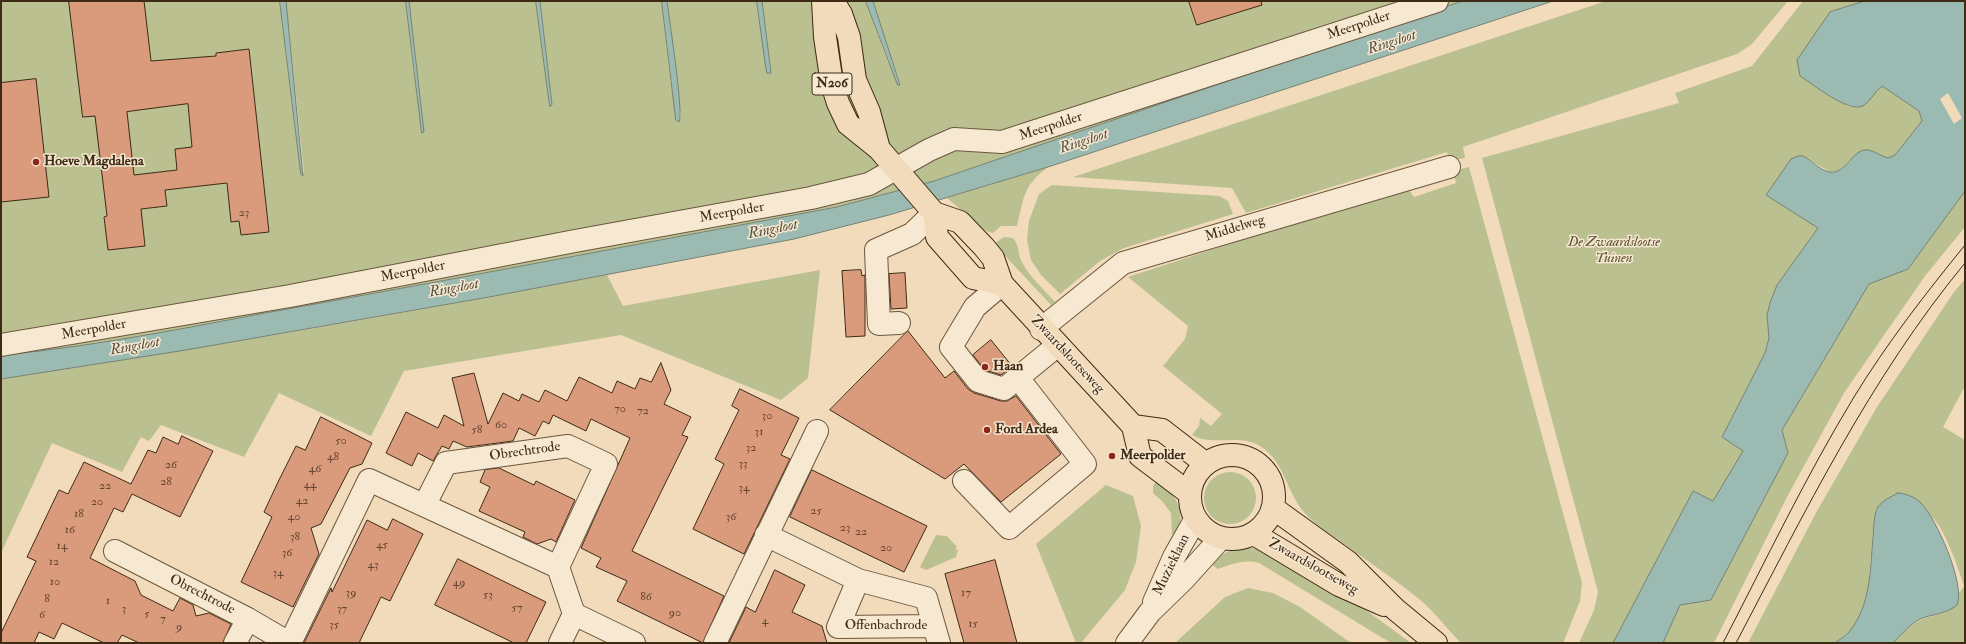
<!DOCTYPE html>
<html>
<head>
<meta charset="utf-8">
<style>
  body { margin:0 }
  #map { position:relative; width:1966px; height:644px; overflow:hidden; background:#f2dbba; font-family:"IM FELL Double Pica",serif }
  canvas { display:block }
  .frame { position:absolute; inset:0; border:2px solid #3e2b16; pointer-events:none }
</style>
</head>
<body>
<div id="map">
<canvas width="1966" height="644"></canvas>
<div class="frame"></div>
</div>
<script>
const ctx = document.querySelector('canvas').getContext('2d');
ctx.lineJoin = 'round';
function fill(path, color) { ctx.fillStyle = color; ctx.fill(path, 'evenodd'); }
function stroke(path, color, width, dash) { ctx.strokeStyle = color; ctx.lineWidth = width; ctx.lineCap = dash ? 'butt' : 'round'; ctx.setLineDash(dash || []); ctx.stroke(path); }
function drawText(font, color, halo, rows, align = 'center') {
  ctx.font = font + ' "IM FELL Double Pica",serif'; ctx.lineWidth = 3; ctx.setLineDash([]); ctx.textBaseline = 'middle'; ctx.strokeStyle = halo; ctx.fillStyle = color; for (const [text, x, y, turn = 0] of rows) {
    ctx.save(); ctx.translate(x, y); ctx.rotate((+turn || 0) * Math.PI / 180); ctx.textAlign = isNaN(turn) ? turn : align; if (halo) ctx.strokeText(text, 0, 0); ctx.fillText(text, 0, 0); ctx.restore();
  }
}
fill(new Path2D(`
  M 1,1 L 280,1 L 301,174 L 304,172 L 286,1 L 406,1 L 415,80 L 424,132 L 409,1 L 536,1 L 550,105 L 552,105 L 540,1 L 662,1 L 671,84 L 681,119 L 667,1 L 757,1 L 768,73 L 771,71 L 762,1 L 866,1 L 885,54 L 900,84 L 873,1 L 1463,1 L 934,181 L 837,207 C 659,240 482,274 304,306 C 203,324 103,346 1,355 Z
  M 1606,1 L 1788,1 L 1752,44 L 1737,54 L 1463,147 L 1465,158 L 1450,161 L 1447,152 L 1246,213 L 1232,188 L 1073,177 Z
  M 1803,1 L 1865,1 L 1830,12 L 1847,106 C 1868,110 1868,97 1882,86 L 1919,111 L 1922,121 L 1895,155 L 1888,158 L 1869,150 L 1856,155 L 1845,167 L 1837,171 L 1830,172 L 1803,156 L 1766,194 L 1818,228 L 1777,285 L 1770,303 L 1767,315 L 1769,338 L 1765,353 L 1722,437 L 1744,451 L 1713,501 L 1693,491 L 1613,643 L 1579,643 L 1594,610 L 1598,592 L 1482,158 L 1679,103 L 1675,93 L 1752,66 Z
  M 1048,167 C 1023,186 1024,197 1017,226 L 1001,226 L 993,233 L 986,231 L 947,198 Z
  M 1469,167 L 1582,583 L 1580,601 L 1563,643 L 1461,643 C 1447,629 1434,611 1419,599 C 1395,579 1368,562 1343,543 C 1329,533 1314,524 1303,511 C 1286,490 1284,461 1260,446 C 1239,433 1213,447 1192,435 L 1199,426 L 1200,418 L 1211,426 L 1222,414 L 1163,366 L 1185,339 L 1188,326 L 1128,277 L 1406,186 L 1414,197 L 1456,183 L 1453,171 Z
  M 1052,185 L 1219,196 L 1228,201 L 1233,214 L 1124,248 L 1100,261 L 1060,294 L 1041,275 L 1031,260 L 1027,240 L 1029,221 L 1039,194 Z
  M 1965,191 L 1965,227 L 1925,276 L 1844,393 L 1787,497 L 1714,643 L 1663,643 L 1680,605 L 1711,600 L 1788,453 L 1782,430 L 1869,284 L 1908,269 Z
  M 1004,237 L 1013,238 C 1021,249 1017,254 1022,262 C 1029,277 1044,289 1055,302 L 1051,305 L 994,244 Z
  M 820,270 L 808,378 L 781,400 L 621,335 L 404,371 L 371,436 L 279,393 L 244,457 L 161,425 L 149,441 L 141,437 L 122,472 L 52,443 L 1,553 L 1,379 C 204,348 406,313 607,275 L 623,306 Z
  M 1965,279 L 1965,386 L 1943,427 L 1965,440 L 1965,643 L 1893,643 C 1914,621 1917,620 1946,612 L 1964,586 C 1959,571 1944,524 1930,516 C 1917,509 1901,504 1887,499 L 1879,507 L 1874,519 L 1868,591 L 1864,603 L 1858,619 L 1849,633 L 1835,643 L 1748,643 L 1817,511 L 1877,407 L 1954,292 Z
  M1204 498a26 26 0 1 1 52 0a26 26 0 1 1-52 0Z
  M 1157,480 C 1177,498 1187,508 1176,536 L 1172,535 L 1171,513 L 1162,501 L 1153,493 L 1153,486 Z
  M 1106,485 L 1133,496 L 1141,526 L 1136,562 L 1125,590 L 1081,643 L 1076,643 L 1036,544 Z
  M 936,535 L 947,536 L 957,547 L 955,549 L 958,550 L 956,557 L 926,570 L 920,567 Z
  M 1249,548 L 1258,549 L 1359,605 L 1411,643 L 1391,643 L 1259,563 C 1244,559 1232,564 1218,569 L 1211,564 C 1223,552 1232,548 1249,548 Z
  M 1248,588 L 1273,593 L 1300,607 L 1351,643 L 1175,643 L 1225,597 Z`), '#bac090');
const water = new Path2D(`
  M 280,1 L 286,1 L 303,176 L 301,174 Z
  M 406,1 L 409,1 L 424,132 L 422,133 Z
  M 536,1 L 540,1 L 552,105 L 550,106 Z
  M 662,1 L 667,1 C 669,18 684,114 679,122 L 676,120 Z
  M 757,1 L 762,1 L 771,73 L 767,73 L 766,69 Z
  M 866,1 L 873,1 L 900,85 L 898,85 Z
  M 1463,1 L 1553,1 L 1048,167 L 889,215 L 794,239 L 489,297 L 186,350 L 1,379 L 1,355 C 103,346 203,324 304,306 C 482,274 659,240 837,207 L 934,181 Z
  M 1865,1 L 1965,1 L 1965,191 L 1908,269 L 1869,284 L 1782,430 L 1788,453 L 1711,600 L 1680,605 L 1663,643 L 1613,643 L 1693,491 L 1713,501 L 1743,451 L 1722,437 L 1765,353 L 1769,338 L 1767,315 L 1770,303 L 1777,285 L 1818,228 L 1766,195 L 1791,159 L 1798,156 L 1803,156 C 1811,160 1820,170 1829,172 C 1847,175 1852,148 1868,150 C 1874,151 1881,156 1888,158 L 1895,155 L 1922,121 L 1919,111 L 1882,86 C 1875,91 1871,101 1863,106 C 1848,113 1813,84 1800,76 L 1797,60 L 1830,12 Z
  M 1898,493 C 1906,494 1913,496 1920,502 C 1936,517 1966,585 1957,605 C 1947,614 1932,614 1920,619 C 1909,625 1902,634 1893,643 L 1835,643 C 1840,639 1846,636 1849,632 C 1871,605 1870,570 1873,537 C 1874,528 1873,516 1878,507 C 1883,500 1891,497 1898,493 Z`);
fill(water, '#9bbbb2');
stroke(water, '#768174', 1);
fill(new Path2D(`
  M 1948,93 L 1962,118 L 1954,124 L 1940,99 Z`), '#f2dbba');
const building = new Path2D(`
  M 69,1 L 144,1 L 151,61 L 216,56 L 216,53 L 249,49 L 269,232 L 241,235 L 239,221 L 231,222 L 227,183 L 165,190 L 167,206 L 141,209 L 145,246 L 108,250 L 104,217 L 107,216 L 95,116 L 83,117 ZM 188,104 L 192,147 L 175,149 L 177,170 L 134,175 L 127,112 Z
  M 1189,1 L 1261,1 L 1262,5 L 1197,25 Z
  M 36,79 L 49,197 L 1,202 L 1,83 Z
  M 861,270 L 862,276 L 865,275 L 865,336 L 846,337 L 842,271 Z
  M 905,273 L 907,308 L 891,309 L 889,274 Z
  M 908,331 L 945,378 L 954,371 L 968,389 L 974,393 L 1001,401 L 1007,401 L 1016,396 L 1061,454 L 1001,502 L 964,464 L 945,479 L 830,410 Z
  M 991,340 L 1012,366 L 1001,375 L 985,370 L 973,355 Z
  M 661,363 L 671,390 L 664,404 L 691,417 L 682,435 L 688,437 L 632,551 L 724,596 L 703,643 L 617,601 L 627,581 L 596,567 L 601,558 L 581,548 L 630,438 L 591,419 L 586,431 L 553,415 L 549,424 L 543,421 L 535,436 L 519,428 L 513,441 L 467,447 L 453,441 L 449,449 L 442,446 L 433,461 L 418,453 L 412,466 L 386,453 L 406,412 L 438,428 L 444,415 L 464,426 L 452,378 L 474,373 L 488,424 L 503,393 L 519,401 L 522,394 L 539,402 L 545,390 L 567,401 L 579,377 L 612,393 L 617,381 L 635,389 L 640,378 L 651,382 Z
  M 740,389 L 799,418 L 781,455 L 790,459 L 744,554 L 693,529 L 724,464 L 715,459 L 739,410 L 732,406 Z
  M 321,417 L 372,443 L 362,464 L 350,468 L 321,524 L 311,528 L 319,554 L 293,607 L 241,582 L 272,517 L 264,512 L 278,482 L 296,446 L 305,450 Z
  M 182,436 L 213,451 L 180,517 L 132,494 L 123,512 L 114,508 L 90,558 L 135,581 L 141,595 L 173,611 L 180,598 L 193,605 L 196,616 L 209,613 L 231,624 L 223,643 L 139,643 L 122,635 L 117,643 L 104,643 L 62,623 L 54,639 L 39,632 L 34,643 L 1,643 L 1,633 L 36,561 L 27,557 L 59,490 L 68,494 L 84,462 L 131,484 L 148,450 L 156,453 L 163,437 L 178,444 Z
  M 499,468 L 534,485 L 536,481 L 575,500 L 556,542 L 551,539 L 537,544 L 523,537 L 525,532 L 479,511 L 490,487 L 480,482 L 485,470 Z
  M 812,470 L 927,526 L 904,572 L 790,517 Z
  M 393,519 L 423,534 L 390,601 L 381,597 L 359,643 L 304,643 L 331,588 L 332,592 L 367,520 L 387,530 Z
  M 458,559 L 546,602 L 526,643 L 514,643 L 435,605 Z
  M 995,560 L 1017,643 L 964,643 L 945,574 Z
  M 775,570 L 805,585 L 792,612 L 822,626 L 827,643 L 729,643 L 746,607 L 755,612 Z`);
fill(building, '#da9a7c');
stroke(building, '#3e2b16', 1);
const minor = new Path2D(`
  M 1002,284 L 975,307 L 951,347 L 978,381 L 1004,389 L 1058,345
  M 899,323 L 879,324 L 876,250 L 912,234 L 934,213
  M 1041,329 L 1123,263 L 1449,167
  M 1,345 L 290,296 L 575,241 L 811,198 L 869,184 L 929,150 L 954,139 L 1002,142 L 1437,1
  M 964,481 L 1009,528 L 1085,464 L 1018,378
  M 425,504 L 446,463 L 568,446 L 606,464 L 558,567
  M 766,535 L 858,580 L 926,598 L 939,643
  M 115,551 L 248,619 L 289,643
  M 858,580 L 838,627 L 934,626
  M 1154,602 L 1174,557 L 1195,520
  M 235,643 L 248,619
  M 290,643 L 369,480 L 558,567 L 574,614 L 634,643
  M 560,643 L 574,614
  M 715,643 L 817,431
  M 1127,643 L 1150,612 L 1183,580 L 1221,538`);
const major = new Path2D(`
  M 823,1 L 825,37 L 832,84 L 838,103 L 848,124 L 879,149 L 934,213 L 960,222 L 984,247 L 993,258 L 1002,284 L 1133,426 L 1140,456 L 1189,493
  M 833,1 L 841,14 L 849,37 L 855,80 L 869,112 L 879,149
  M 934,213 L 937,237 L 973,278 L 1002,284
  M 1133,426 L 1162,430 L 1206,464
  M1190 497a42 42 0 1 1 84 0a42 42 0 1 1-84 0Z
  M 1273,508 L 1348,562 L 1395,609 L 1436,643
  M 1254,534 L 1339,585 L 1384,605`);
stroke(minor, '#6b573f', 24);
stroke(major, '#3e2b16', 24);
stroke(minor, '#f7e8d2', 22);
stroke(major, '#f2dbba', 22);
stroke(new Path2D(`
  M 1723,643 C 1766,560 1806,476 1854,397 C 1887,343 1926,293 1965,245
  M 1736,643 C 1805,512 1870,378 1965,263`), '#3e2b16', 1);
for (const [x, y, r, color] of [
  [36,162,4,"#8f2418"],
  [985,367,4,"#8f2418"],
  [987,430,4,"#8f2418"],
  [1112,456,4,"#8f2418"]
]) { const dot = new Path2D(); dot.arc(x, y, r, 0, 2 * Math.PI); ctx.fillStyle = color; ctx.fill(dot); stroke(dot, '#f7e8d2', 1.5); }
drawText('12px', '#654730', null, [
  ["23",244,213],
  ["70",620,409],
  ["72",643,411],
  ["30",767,416],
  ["60",501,425],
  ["58",477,430],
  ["31",759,432],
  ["50",341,441],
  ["32",751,448],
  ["48",333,457],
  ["33",743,464],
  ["26",171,465],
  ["46",315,469],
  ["28",166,482],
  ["44",310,485],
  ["22",105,486],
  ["34",744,488],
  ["42",302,501],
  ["20",97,502],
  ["25",816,511],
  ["18",79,514],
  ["40",294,517],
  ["36",731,517],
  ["23",845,528],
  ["16",70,530],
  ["22",861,532],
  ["38",295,537],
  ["45",382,545],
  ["14",62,546],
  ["20",886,548],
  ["36",287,553],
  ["12",54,562],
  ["43",373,565],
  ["34",278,573],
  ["10",55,582],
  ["49",459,583],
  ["39",351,593],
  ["17",966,593],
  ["53",488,595],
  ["86",646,597],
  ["8",47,599],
  ["1",108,601],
  ["57",517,608],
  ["3",124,609],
  ["37",342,609],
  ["90",675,613],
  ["5",147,614],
  ["6",42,615],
  ["7",163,619],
  ["4",765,621],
  ["15",973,624],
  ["35",334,625],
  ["9",179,627]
]);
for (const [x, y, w] of [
  [832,84,40]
]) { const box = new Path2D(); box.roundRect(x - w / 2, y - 11, w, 22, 3); ctx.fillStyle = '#f7e8d2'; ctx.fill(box); stroke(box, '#3e2b16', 1); }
drawText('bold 13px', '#3e2b16', null, [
  ["N206",832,84]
]);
drawText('14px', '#3e2b16', '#f7e8d2', [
  ["Meerpolder",1359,26,-18],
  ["Meerpolder",1051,127,-18],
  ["Meerpolder",732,213,-10],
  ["Middelweg",1235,229,-17],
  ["Meerpolder",413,272,-11],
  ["Meerpolder",94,330,-10],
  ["Zwaardslootseweg",1067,355,47],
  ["Obrechtrode",525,452,-8],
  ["Muzieklaan",1172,565,-64],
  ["Zwaardslootseweg",1313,567,29],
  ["Obrechtrode",202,595,27],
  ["Offenbachrode",886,626]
]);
drawText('bold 14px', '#3e2b16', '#f7e8d2', [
  ["Hoeve Magdalena",44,162],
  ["Haan",993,367],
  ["Ford Ardea",995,430],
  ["Meerpolder",1120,456]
], 'left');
drawText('italic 14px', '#5d5034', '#f7e8d2', [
  ["De Zwaardslootse",1614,243],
  ["Tuinen",1614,259]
]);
drawText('italic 15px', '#554f3d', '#f7e8d2', [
  ["Ringsloot",1392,43,-18],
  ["Ringsloot",1084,142,-18],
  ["Ringsloot",773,230,-11],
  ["Ringsloot",454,289,-10],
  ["Ringsloot",135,347,-10]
]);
</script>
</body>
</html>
